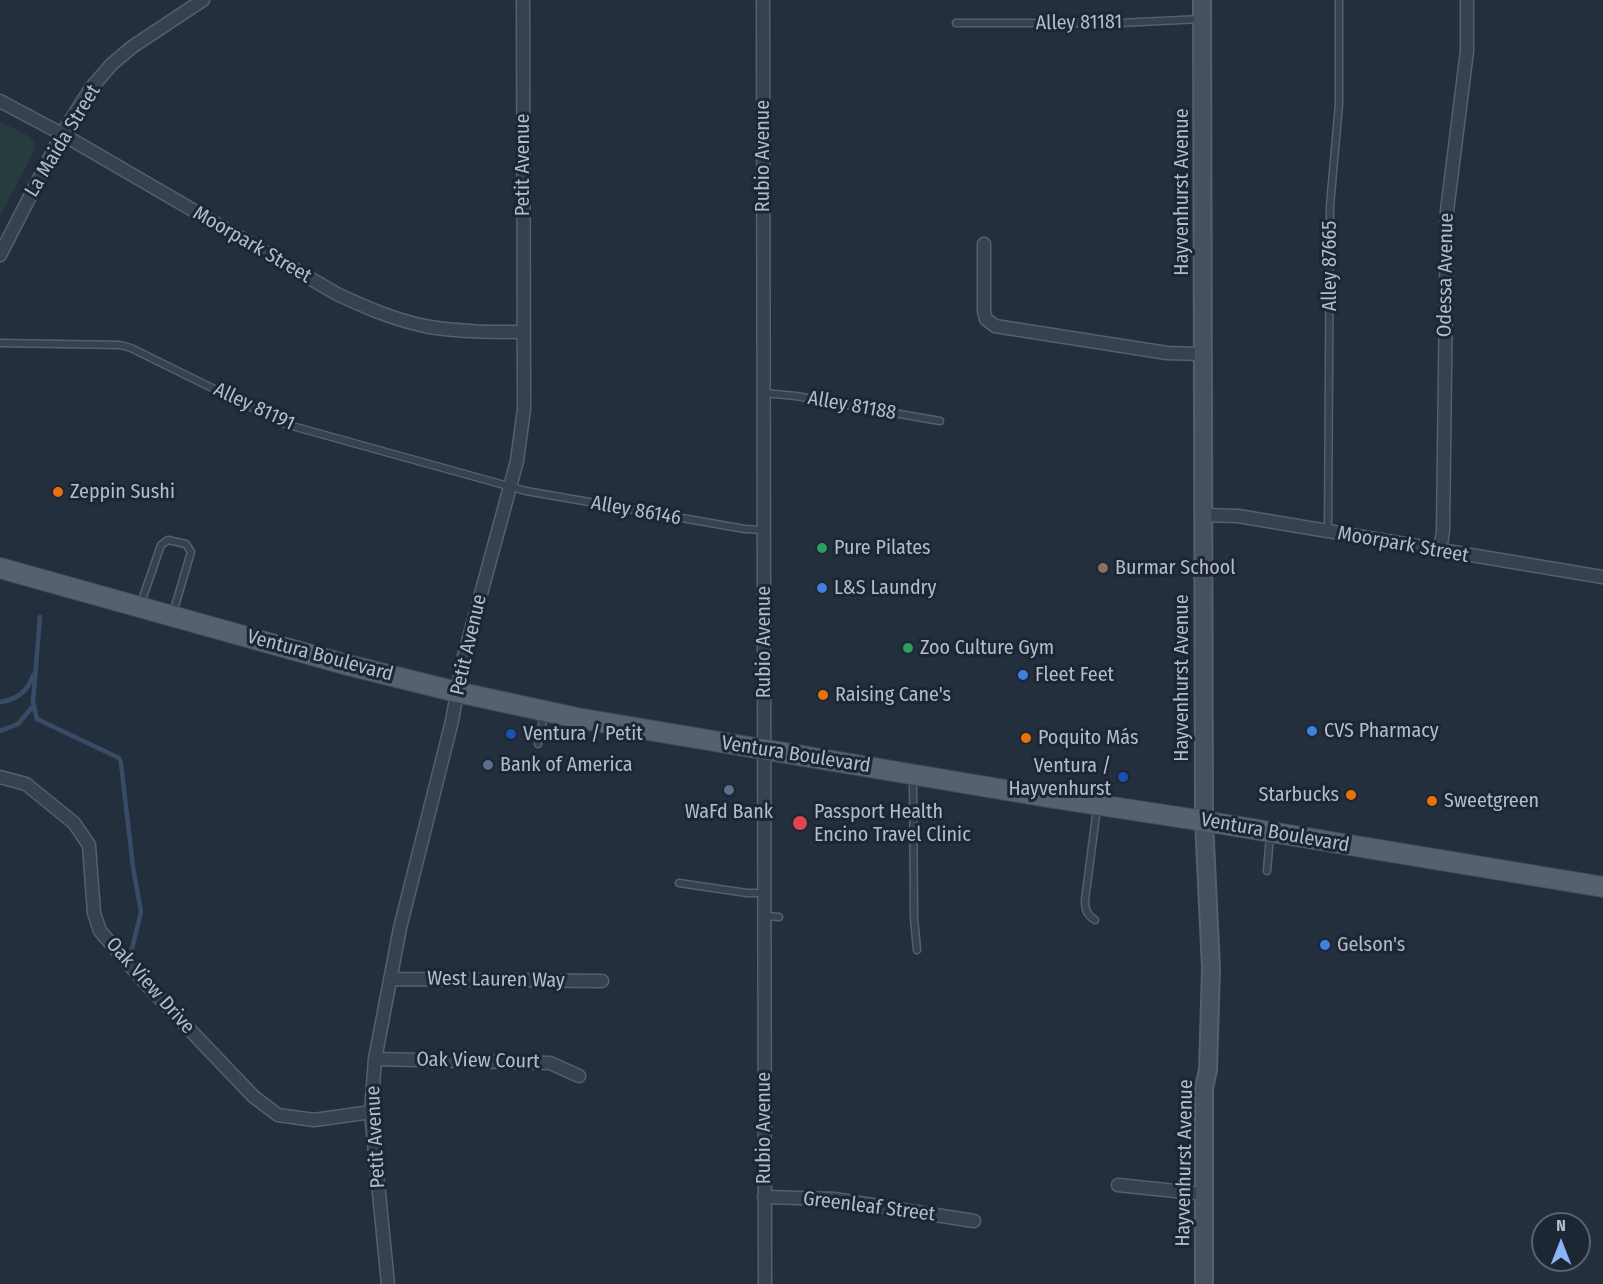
<!DOCTYPE html>
<html>
<head>
<meta charset="utf-8">
<style>
  body { margin:0 }
  #map { position:relative; width:1603px; height:1284px; overflow:hidden; background:#242f3e; font-family:"Fira Sans Condensed",sans-serif }
  canvas { display:block }
  .north { position:absolute; left:1531px; top:1212px; width:60px; height:60px; box-sizing:border-box; background:#1d2633; border:2px solid #59626f; border-radius:50%; rotate:0deg; font-size:16px; font-weight:700; line-height:24px; text-align:center; color:#b4bcc9 }
  .north::after { content:''; display:block; margin:auto; width:21px; height:27px; background:#8ab4f8; clip-path:polygon(50% 0,100% 100%,50% 72%,0 100%) }
</style>
</head>
<body>
<div id="map">
<canvas width="1603" height="1284"></canvas>
<div class="north">N</div>
</div>
<script>
const ctx = document.querySelector('canvas').getContext('2d');
ctx.lineJoin = 'round';
function fill(path, color) { ctx.fillStyle = color; ctx.fill(path, 'evenodd'); }
function stroke(path, color, width, dash) { ctx.strokeStyle = color; ctx.lineWidth = width; ctx.lineCap = dash ? 'butt' : 'round'; ctx.setLineDash(dash || []); ctx.stroke(path); }
function drawText(font, color, halo, rows, align = 'center') {
  ctx.font = font + ' "Fira Sans Condensed",sans-serif'; ctx.lineWidth = 6; ctx.setLineDash([]); ctx.textBaseline = 'middle'; ctx.strokeStyle = halo; ctx.fillStyle = color; for (const [text, x, y, turn = 0] of rows) {
    ctx.save(); ctx.translate(x, y); ctx.rotate((+turn || 0) * Math.PI / 180); ctx.textAlign = isNaN(turn) ? turn : align; if (halo) ctx.strokeText(text, 0, 0); ctx.fillText(text, 0, 0); ctx.restore();
  }
}
fill(new Path2D(`
  M 0,121 L 27,135 L 35,143 L 33,153 L 0,217 Z`), '#263c3f');
stroke(new Path2D(`
  M 40,617 L 33,702 L 37,719 L 119,758 L 121,763 L 133,867 L 141,912 L 131,953
  M 0,702 C 16,700 28,691 33,675
  M 0,731 L 18,724 L 34,705`), '#394c67', 4.5);
const lane = new Path2D(`
  M 956,23 L 1119,23 L 1202,19
  M 0,343 L 120,345 L 131,348 L 285,424 L 526,491 L 745,529 L 763,530
  M 763,393 L 796,396 L 940,421
  M 1328,532 L 1330,206 L 1339,104 L 1339,0
  M 141,603 L 161,545 L 168,540 L 186,544 L 191,552 L 173,613
  M 538,744 L 544,715
  M 913,776 L 914,918 L 917,950
  M 1267,871 L 1270,836
  M 679,883 L 747,893 L 764,893
  M 764,916 L 779,917
  M 1095,920 C 1087,915 1085,910 1085,900 L 1097,808`);
const street = new Path2D(`
  M 763,0 L 765,1284
  M 0,101 L 62,134 L 337,294 C 367,308 397,321 430,327 C 461,332 492,332 523,332
  M 984,244 L 984,311 L 986,319 L 995,326 L 1167,353 L 1203,354
  M 0,255 L 62,134 L 91,88 L 112,64 L 132,47 L 203,0
  M 1203,515 L 1238,516 L 1603,577
  M 1440,551 L 1443,531 L 1447,211 L 1467,51 L 1467,0
  M 0,777 L 26,784 L 74,823 L 89,845 L 94,913 L 100,931 L 148,986 L 254,1097 L 278,1115 L 314,1120 L 371,1112
  M 390,979 L 602,981
  M 375,1059 L 550,1063 L 579,1076
  M 1118,1185 L 1204,1194
  M 764,1197 L 834,1199 L 974,1221
  M 388,1284 L 371,1112 L 375,1059 L 400,928 L 452,721 L 463,660 L 517,461 L 524,409 L 523,0`);
const secondary = new Path2D(`
  M 1202,0 L 1204,821 L 1211,968 L 1208,1070 L 1204,1088 L 1204,1284`);
const primary = new Path2D(`
  M 0,568 L 344,664 L 457,692 L 577,718 L 1047,797 L 1204,821 L 1603,887`);
stroke(lane, '#565f6c', 9);
stroke(street, '#565f6c', 15);
stroke(secondary, '#565f6c', 20);
stroke(primary, '#414a57', 22);
stroke(lane, '#38414e', 6);
stroke(street, '#38414e', 12);
stroke(secondary, '#465061', 16);
stroke(primary, '#56606e', 20);
for (const [x, y, r, color] of [
  [58,492,6,"#e8710a"],
  [822,548,6,"#2e9e5b"],
  [1103,568,6,"#8d6e63"],
  [822,588,6,"#3f7fe0"],
  [908,648,6,"#2e9e5b"],
  [1023,675,6,"#3f7fe0"],
  [823,695,6,"#e8710a"],
  [1312,731,6,"#3f7fe0"],
  [511,734,6,"#1a4fb4"],
  [1026,738,6,"#e8710a"],
  [488,765,6,"#5c6f8a"],
  [1123,777,6,"#1a4fb4"],
  [729,790,6,"#5c6f8a"],
  [1351,795,6,"#e8710a"],
  [1432,801,6,"#e8710a"],
  [800,823,8,"#e0444e"],
  [1325,945,6,"#3f7fe0"]
]) { const dot = new Path2D(); dot.arc(x, y, r, 0, 2 * Math.PI); ctx.fillStyle = color; ctx.fill(dot); stroke(dot, '#1d2633', 2); }
drawText('20px', '#b4bcc9', '#1d2633', [
  ["Alley 81181",1079,23,-1],
  ["La Maida Street",63,141,-59],
  ["Rubio Avenue",763,156,-90],
  ["Petit Avenue",523,165,-90],
  ["Hayvenhurst Avenue",1182,192,-90],
  ["Moorpark Street",252,245,30],
  ["Alley 87665",1330,266,-90],
  ["Odessa Avenue",1446,275,-89],
  ["Alley 81188",852,406,10],
  ["Alley 81191",254,407,25],
  ["Alley 86146",636,511,10],
  ["Moorpark Street",1403,545,10],
  ["Rubio Avenue",764,642,-90],
  ["Petit Avenue",469,645,-77],
  ["Ventura Boulevard",320,656,15],
  ["Hayvenhurst Avenue",1182,678,-90],
  ["Ventura Boulevard",796,755,9],
  ["Ventura Boulevard",1275,833,10],
  ["West Lauren Way",496,980,1],
  ["Oak View Drive",150,986,48],
  ["Oak View Court",478,1061,1],
  ["Rubio Avenue",764,1128,-90],
  ["Petit Avenue",376,1137,-93],
  ["Hayvenhurst Avenue",1185,1163,-89],
  ["Greenleaf Street",869,1207,7]
]);
drawText('20px', '#b4bcc9', '#1d2633', [
  ["Zeppin Sushi",70,492],
  ["Pure Pilates",834,548],
  ["Burmar School",1115,568],
  ["L&S Laundry",834,588],
  ["Zoo Culture Gym",920,648],
  ["Fleet Feet",1035,675],
  ["Raising Cane's",835,695],
  ["CVS Pharmacy",1324,731],
  ["Ventura / Petit",523,734],
  ["Poquito Más",1038,738],
  ["Bank of America",500,765],
  ["Ventura /",1111,766,"right"],
  ["Hayvenhurst",1111,789,"right"],
  ["Starbucks",1339,795,"right"],
  ["Sweetgreen",1444,801],
  ["WaFd Bank",729,812,"center"],
  ["Passport Health",814,812],
  ["Encino Travel Clinic",814,835],
  ["Gelson's",1337,945]
], 'left');
</script>
</body>
</html>
